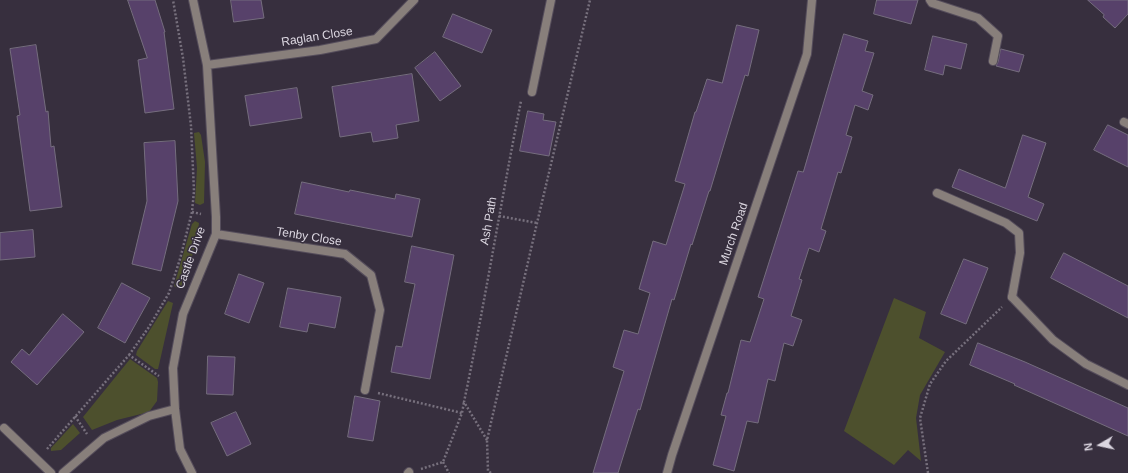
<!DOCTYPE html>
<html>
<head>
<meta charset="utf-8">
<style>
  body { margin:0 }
  #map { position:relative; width:1128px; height:473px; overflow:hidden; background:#372f3e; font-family:Helvetica,sans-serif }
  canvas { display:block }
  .north { position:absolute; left:1080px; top:425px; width:40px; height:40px; -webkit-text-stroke:3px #372f3e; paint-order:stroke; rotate:261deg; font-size:11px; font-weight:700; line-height:16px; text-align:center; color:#dbd6e0 }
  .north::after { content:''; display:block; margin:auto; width:14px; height:18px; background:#dbd6e0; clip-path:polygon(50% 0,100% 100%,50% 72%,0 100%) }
</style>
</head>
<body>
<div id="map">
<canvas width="1128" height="473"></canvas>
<div class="north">N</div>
</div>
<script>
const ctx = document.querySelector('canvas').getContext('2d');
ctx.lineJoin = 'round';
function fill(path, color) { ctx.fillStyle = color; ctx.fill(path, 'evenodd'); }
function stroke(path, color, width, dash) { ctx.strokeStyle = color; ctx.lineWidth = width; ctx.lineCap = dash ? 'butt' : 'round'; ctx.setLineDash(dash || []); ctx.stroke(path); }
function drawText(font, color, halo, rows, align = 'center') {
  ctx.font = font + ' Helvetica,sans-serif'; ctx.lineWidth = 3; ctx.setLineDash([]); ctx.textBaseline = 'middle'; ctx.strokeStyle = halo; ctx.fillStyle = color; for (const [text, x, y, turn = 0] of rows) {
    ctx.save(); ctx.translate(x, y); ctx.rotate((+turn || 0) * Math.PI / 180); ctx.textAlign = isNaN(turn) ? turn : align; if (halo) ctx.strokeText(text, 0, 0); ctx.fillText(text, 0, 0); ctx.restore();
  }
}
fill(new Path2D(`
  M 199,132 L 201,135 L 205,162 L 204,203 L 200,205 L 195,203 L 197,168 L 194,133 Z
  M 195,221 L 199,223 C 197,245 189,266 181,287 L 177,288 L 174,286 L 192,224 Z
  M 894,298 L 926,312 L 919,338 L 945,352 L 920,395 L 916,418 L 921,461 L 908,450 L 894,465 L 844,431 Z
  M 168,301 L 173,303 L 159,365 L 158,369 L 155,369 L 136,355 L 137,351 Z
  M 130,359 L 157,378 L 158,382 L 157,401 L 149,412 L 117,420 L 92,430 L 83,417 Z
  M 73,424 L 80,433 L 61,450 L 51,451 L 51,448 Z`), '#4d502d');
const building = new Path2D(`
  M 128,0 L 155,0 L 165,32 L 164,32 L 174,109 L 145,113 L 138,60 L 147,58 Z
  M 231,0 L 261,0 L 264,18 L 234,22 Z
  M 877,0 L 918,0 L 911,24 L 874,14 Z
  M 1088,0 L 1128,0 L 1128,14 L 1115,28 L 1103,17 L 1104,15 Z
  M 453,14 L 492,30 L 482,53 L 443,37 Z
  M 737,25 L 759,30 L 748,76 L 745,75 L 710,191 L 709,191 L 692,245 L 691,244 L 674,300 L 672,299 L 640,410 L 638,409 L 618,473 L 593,473 L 624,371 L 613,367 L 624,330 L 638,334 L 650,293 L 639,289 L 653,241 L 666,245 L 685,184 L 675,181 L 695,112 L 696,112 L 707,79 L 722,83 Z
  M 844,34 L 868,41 L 865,51 L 874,53 L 862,91 L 873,95 L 868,110 L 855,105 L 846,135 L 852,137 L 841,173 L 838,172 L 821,229 L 826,231 L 819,252 L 809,248 L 799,279 L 802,280 L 791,316 L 802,320 L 793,346 L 784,343 L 775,381 L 768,379 L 758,423 L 747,421 L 734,471 L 713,465 L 726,416 L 721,415 L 727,393 L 728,393 L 741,340 L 750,342 L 764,299 L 758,297 L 798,171 L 803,172 Z
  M 933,36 L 967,44 L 961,69 L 945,65 L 943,75 L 925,70 Z
  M 36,45 L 46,112 L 48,111 L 51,147 L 54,146 L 62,207 L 30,211 L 17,116 L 20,115 L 10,49 Z
  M 1001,49 L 1024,55 L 1019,72 L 996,66 L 998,62 Z
  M 435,52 L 461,86 L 440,101 L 415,68 Z
  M 412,74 L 419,121 L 396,125 L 398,138 L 373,142 L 371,132 L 340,137 L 332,87 Z
  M 297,88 L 302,118 L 250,126 L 245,96 Z
  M 528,111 L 544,114 L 543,120 L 556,122 L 549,156 L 520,151 Z
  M 1108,125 L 1128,135 L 1128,167 L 1094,150 Z
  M 1023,135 L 1046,143 L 1028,197 L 1044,204 L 1037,221 L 952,187 L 959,169 L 1005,188 Z
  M 175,141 L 178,201 L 161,271 L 132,264 L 147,201 L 144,143 Z
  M 302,182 L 349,192 L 350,190 L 395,199 L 396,194 L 420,199 L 412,237 L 295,214 Z
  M 33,230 L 35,257 L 0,260 L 0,233 Z
  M 412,246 L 454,255 L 430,379 L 391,372 L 396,346 L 402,347 L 415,284 L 405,282 Z
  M 1064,253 L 1128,286 L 1128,318 L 1051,278 Z
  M 964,259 L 988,268 L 966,324 L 941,314 Z
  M 239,274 L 264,283 L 249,323 L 225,314 Z
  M 122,283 L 150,298 L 125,343 L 98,328 Z
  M 288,288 L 341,297 L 335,328 L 309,323 L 307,332 L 280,327 Z
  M 63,314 L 84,332 L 37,385 L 11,362 L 22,349 L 29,355 Z
  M 978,343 L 1025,362 L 1128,408 L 1128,436 L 1014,385 L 1015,384 L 970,365 Z
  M 208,356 L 235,357 L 233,395 L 207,394 Z
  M 355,396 L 380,401 L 373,441 L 348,437 Z
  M 236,412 L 251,444 L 227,456 L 211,423 Z`);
fill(building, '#57416a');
stroke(building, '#756d7e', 1);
const service = new Path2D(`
  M 532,92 L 551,0
  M 1124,122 L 1128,124
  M 937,193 L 1006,223 L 1019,233 L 1020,253 L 1012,297
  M 408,473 L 409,472`);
const minor = new Path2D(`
  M 930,0 L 932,3 L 978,18 L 998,36 L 993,61
  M 207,65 L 320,50 L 376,39 L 414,0
  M 216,234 L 345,254 L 371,275 L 380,310 L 365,390
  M 1012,297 L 1053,340 L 1086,364 L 1128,385
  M 4,428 L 51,473
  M 63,473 L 104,438 L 149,416 L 175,409
  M 192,473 L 180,449 L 175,409 L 173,368 L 183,314 L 216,234 L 216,217 L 207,65 L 193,0
  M 667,473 L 672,455 L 807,54 L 812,0`);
stroke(service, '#554d5b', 10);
stroke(minor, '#554d5b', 10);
stroke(new Path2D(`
  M 192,212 L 201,214
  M 499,216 L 537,223
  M 129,355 L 149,327 L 169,293 L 180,259 L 192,212 L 194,191 L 191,126 L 183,58 L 173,0
  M 378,393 L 462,413
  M 75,416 L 87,434
  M 487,440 L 464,402 C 485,302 501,201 521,101
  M 47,449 L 129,355 L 159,376
  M 443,462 L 449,473
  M 421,469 L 443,462 L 462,413 L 464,402
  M 491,473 L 488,471 L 487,440 L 537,223 L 590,0
  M 928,473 L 920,418 L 930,384 L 946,361 L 1002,307`), '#77707d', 2.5, [2, 2]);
stroke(service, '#887f7b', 8);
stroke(minor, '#887f7b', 8);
drawText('12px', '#dbd6e0', '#372f3e', [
  ["Raglan Close",317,37,-9],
  ["Ash Path",489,221,-80],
  ["Murch Road",734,234,-71],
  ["Tenby Close",309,237,9],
  ["Castle Drive",191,258,-70]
]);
</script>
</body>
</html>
